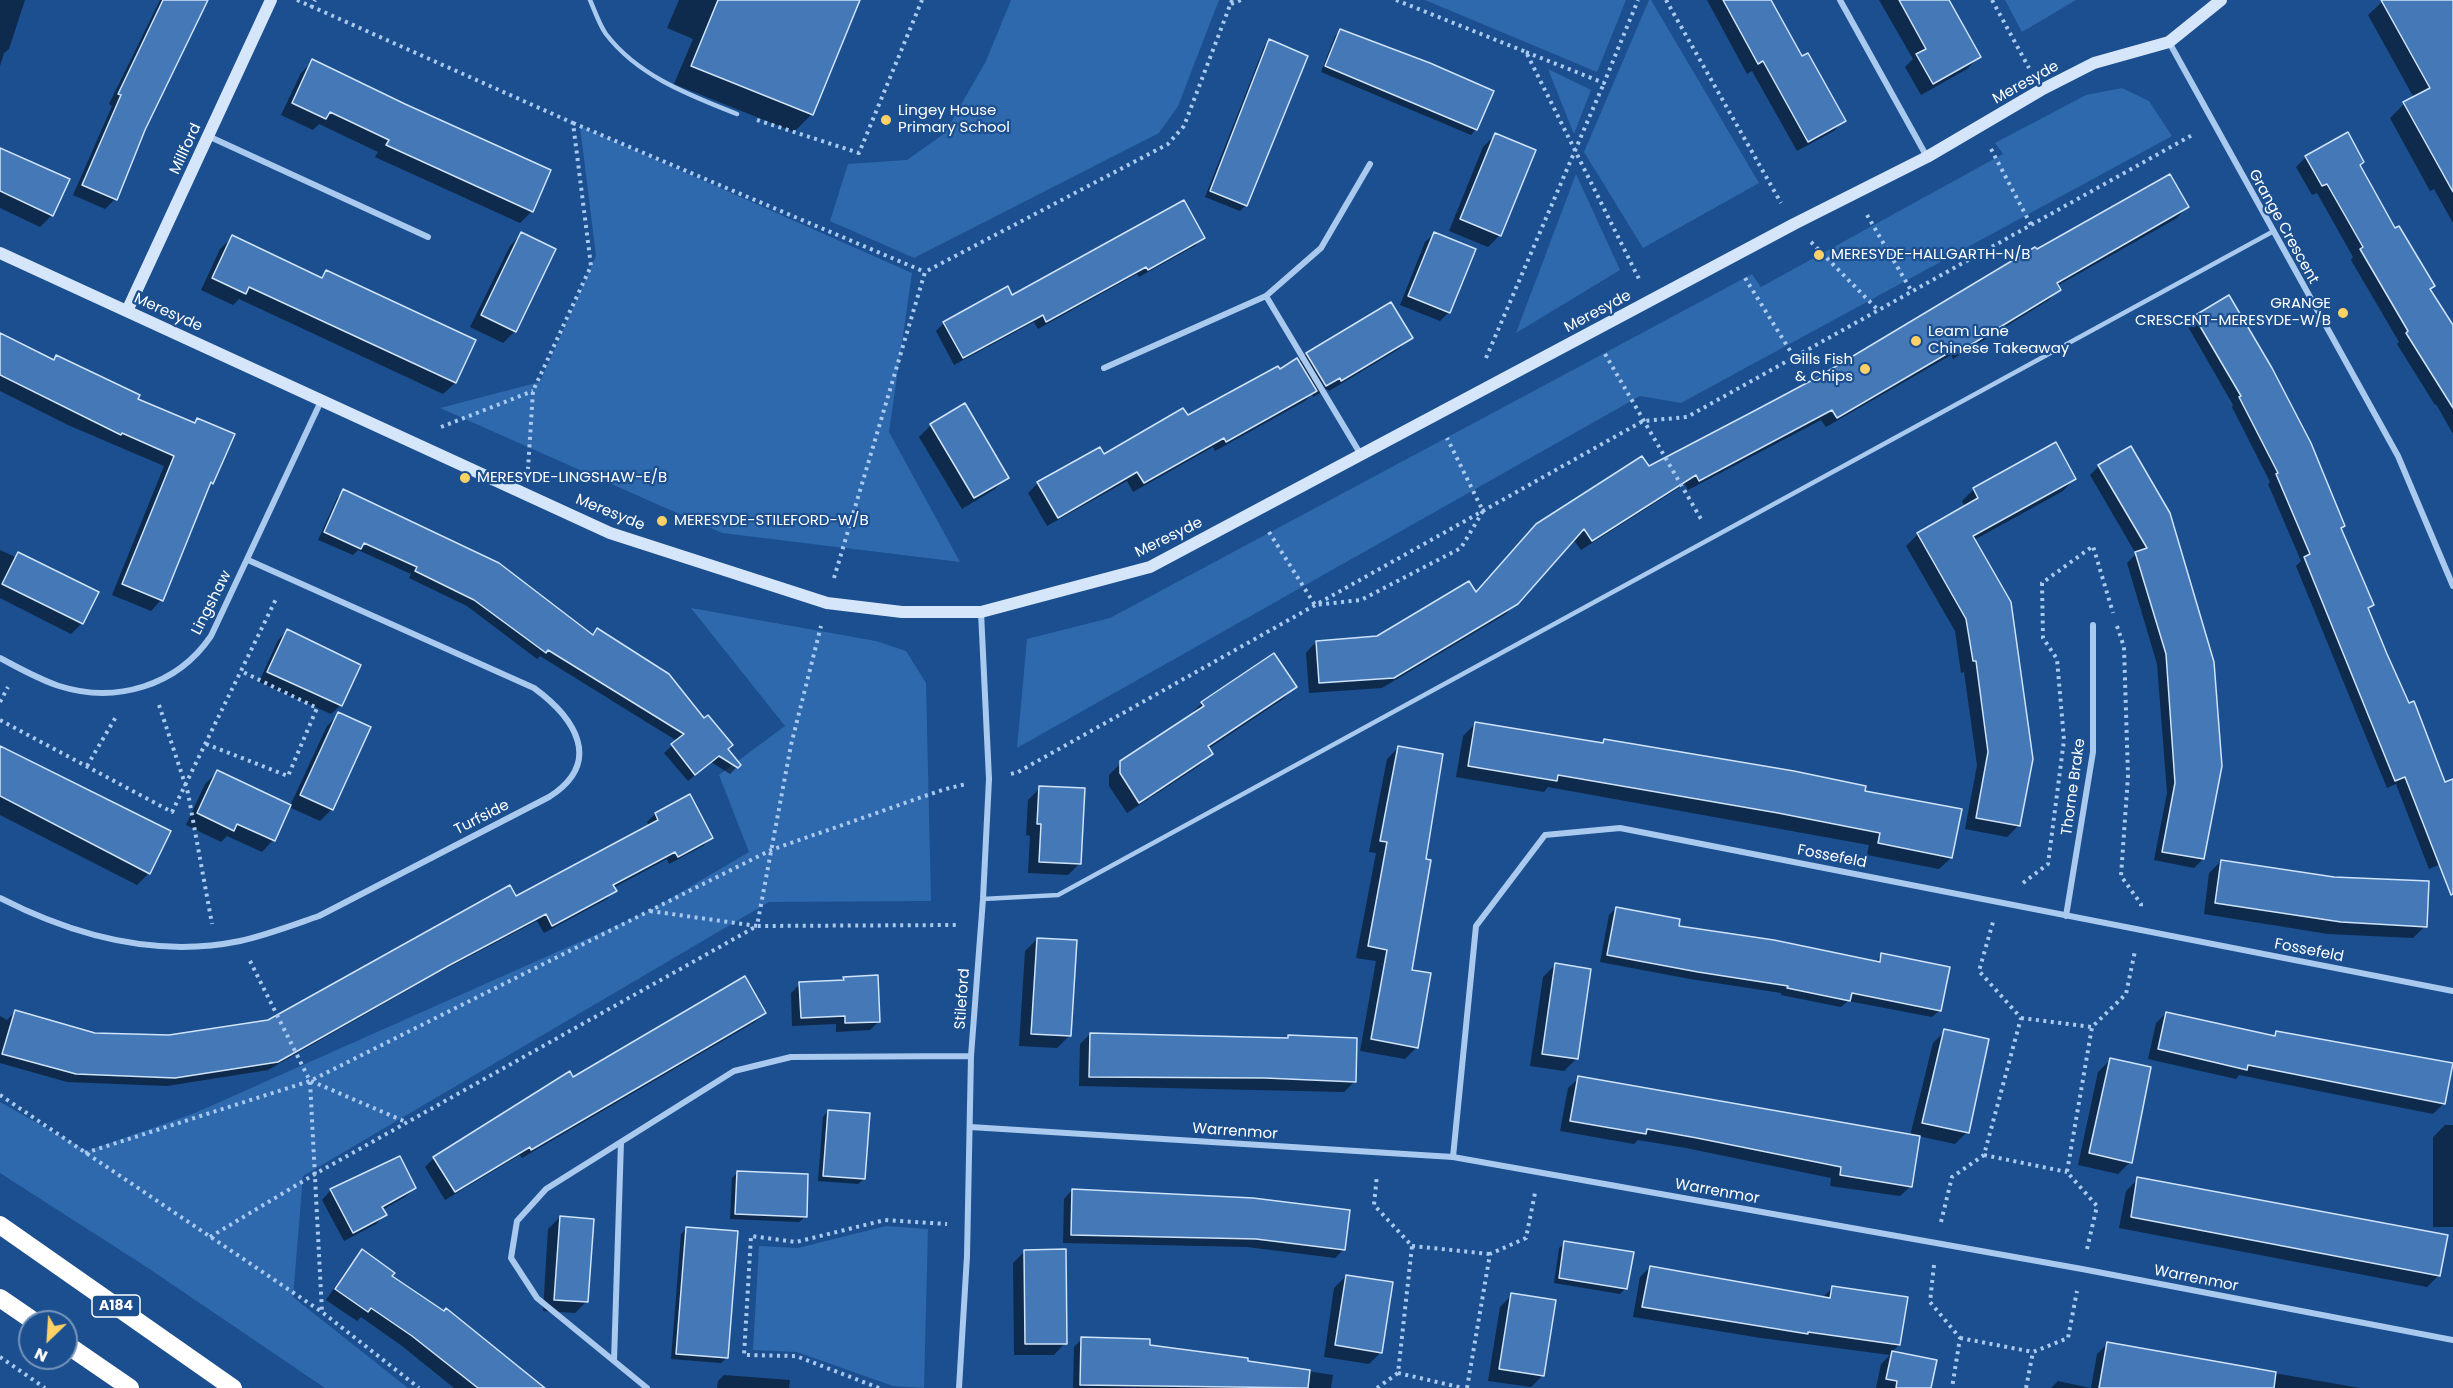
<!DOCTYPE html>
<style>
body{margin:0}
#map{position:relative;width:2453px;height:1388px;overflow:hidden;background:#1b4f8f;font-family:Poppins,sans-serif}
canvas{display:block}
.north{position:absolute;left:18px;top:1310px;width:60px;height:60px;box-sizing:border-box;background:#1b4f8f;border:2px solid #7695bc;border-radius:50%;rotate:205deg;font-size:16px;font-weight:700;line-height:24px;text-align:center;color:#fff}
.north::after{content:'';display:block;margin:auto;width:21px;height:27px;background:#ffd166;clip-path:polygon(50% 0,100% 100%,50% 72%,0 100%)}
</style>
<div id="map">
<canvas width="2453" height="1388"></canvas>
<div class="north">N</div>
</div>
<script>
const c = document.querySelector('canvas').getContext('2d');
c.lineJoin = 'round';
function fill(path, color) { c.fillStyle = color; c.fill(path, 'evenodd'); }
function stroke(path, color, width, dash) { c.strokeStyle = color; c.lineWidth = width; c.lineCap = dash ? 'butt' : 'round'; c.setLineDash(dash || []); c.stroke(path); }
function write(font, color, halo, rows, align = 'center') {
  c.font = font + ' Poppins,sans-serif'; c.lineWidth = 4.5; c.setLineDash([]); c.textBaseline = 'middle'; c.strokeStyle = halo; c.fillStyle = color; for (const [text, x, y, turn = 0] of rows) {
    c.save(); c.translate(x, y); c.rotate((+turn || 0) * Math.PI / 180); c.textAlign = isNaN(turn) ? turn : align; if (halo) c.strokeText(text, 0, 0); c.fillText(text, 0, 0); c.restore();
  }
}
fill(new Path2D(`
 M1011,0H1219L1178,106L1159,133L914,258L830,221L848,164L907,160L945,133L986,61Z
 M1425,0H1626L1597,72Z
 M1649,0H1651L1759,183L1643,248L1584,152Z
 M2005,0H2076L2022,32Z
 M1548,69L1591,90L1574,134Z
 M2122,88L2149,101L2172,136L1681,403L1640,396L1017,748L1027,639L1110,618L1752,274L1761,287L2003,154L1995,143L2086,95Z
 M580,126L912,273L889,432L960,562L722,533L440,408L540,382L596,256Z
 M1576,174L1620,270L1516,333Z
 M691,608L876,641L906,651L926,683L931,901L769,902L303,1176L293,1297L408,1388H325L148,1268L0,1173V1102L87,1151L195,1113L649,911L749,852L719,775L785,726Z
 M886,1226L928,1229L924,1388L893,1386L797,1352L753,1350L759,1246L798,1248Z`), '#2e69ad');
fill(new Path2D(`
 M0,0H25L9,49L4,53L0,66Z
 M160,0H207L144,129L115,199L105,209L73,195L112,106L109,104Z
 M679,0H859L812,114L794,132L674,84L693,39L667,28Z
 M1707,0H1769L1801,58L1844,120L1834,131L1797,151L1752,71L1747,74Z
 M1879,0H1947L1979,57L1967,69L1921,95L1905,67L1913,59Z
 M2384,0H2453V223L2434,189L2430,191L2390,118L2404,104L2414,98L2368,15Z
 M1340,31L1476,129L1471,135L1321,72L1335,36Z
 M1269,41L1246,205L1240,211L1205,197L1264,47Z
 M313,61L532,211L520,223L375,157L378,152L319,124L313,130L281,115L301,73Z
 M1495,135L1500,235L1488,247L1449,231L1483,147Z
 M0,150L52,215L40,227L0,208Z
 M2306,157L2359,166L2453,328V434L2436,404L2435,405L2397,344L2399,342L2351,260L2353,257L2317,193L2312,195L2296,167Z
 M2187,207L2177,218L2057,286L2059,289L2049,300L1953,359L1951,355L1826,427L1821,420L1688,490L1685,484L1581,550L1573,539L1506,614L1382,688L1309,693L1306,653L1316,642L1378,637L1476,594L1648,468L1819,378L2036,251Z
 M521,234L515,331L503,343L470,327L510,246Z
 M1434,234L1449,312L1440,321L1400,305L1425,242Z
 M232,237L319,279L326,272L474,341L455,383L443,394L239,299L233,305L201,290L220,249Z
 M1203,238L1195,246L1139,277L1137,274L1038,329L1034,322L954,365L936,331L944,323L1012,297Z
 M2195,317L2343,526L2340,529L2372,605L2367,609L2386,654L2444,784L2453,780V859L2429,869L2396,784L2387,788L2296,566L2301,561L2268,484L2270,482L2232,407L2233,405L2187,325Z
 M0,336L52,361L56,357L136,400L193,424L197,420L212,483L207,488L161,600L151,611L112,595L164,466L68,425L0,391Z
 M1411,337L1399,349L1329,391L1327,389L1313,397L1312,394L1305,401L1215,451L1213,447L1133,492L1127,481L1047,526L1028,493L1038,483L1187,417L1298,363L1307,354Z
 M931,425L1007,477L995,489L962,509L919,437Z
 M2130,448L2203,859L2194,868L2154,860L2167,793L2157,664L2127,563L2136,554L2090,475L2099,466Z
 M2074,479L2063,491L1974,540L2019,825L2007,837L1965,829L1977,765L1964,672L1961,673L1955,631L1906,546L1918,534L1965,507L1962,501L1974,489Z
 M344,491L592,636L597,630L726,749L739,765L730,774L711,762L688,781L664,753L677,741L540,656L537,659L467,606L409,578L411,574L358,550L353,555L318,540L337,498Z
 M0,550L15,557L19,554L97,593L81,624L71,634L0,598Z
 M287,631L341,705L331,714L259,682L278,640Z
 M1295,687L1283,699L1208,749L1211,754L1199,766L1127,813L1109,786V775L1121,763L1190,715L1202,703Z
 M339,714L332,809L320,821L289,807L273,840L262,852L227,836L221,842L186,825L205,784L217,772L290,806L327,726Z
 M1475,724L1601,744L1604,740L1863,792L1951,858L1939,869L1867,855L1869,845L1548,787L1544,792L1456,777L1463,736Z
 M0,747L149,873L137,885L0,815Z
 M1399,747L1424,860L1411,971L1417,1047L1405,1059L1360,1051L1376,961L1356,958L1376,853L1369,852L1387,759Z
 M1040,788L1080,863L1068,875L1028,873L1030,836L1026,835L1028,800Z
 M655,814L711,838L703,846L669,864L667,859L613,888L615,891L607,899L544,933L537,921L438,973L268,1070L167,1086L67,1082L0,1063V1016L7,1020L15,1012L94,1035L169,1037L269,1021L515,898L649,826L647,822Z
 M2221,861L2334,879L2425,926L2413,938L2328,934L2204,914L2209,873Z
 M1616,908L1677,927L1874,963L1882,955L1940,1010L1932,1017L1848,1001L1841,1007L1781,995V993L1690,979L1600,962L1609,915Z
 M1037,939L1069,1036L1057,1048L1019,1046L1025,951Z
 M1555,965L1576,1059L1564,1071L1530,1066L1543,977Z
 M844,978L879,1021L870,1030L836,1032V1024L792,1026L791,993L800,984L840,982Z
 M765,1013L755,1022L522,1158L520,1155L445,1200L425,1167L434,1158L573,1079Z
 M2166,1013L2272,1037L2276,1033L2451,1065L2443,1104L2433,1114L2239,1075L2236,1079L2148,1059L2156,1023Z
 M1945,1031L1967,1132L1955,1144L1918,1136L1911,1186L1900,1196L1830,1186L1831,1178L1686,1148L1638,1140L1634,1144L1560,1131L1568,1088L1579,1078L1910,1136L1933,1043Z
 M1090,1034L1286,1040L1289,1037L1354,1082L1344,1092L1079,1086L1080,1044Z
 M2110,1060L2130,1162L2118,1174L2078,1165L2098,1072Z
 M828,1111L864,1179L858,1184L818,1181L823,1117Z
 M2445,1125H2453V1227H2433V1137Z
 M737,1173L805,1217L799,1222L730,1219L732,1178Z
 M2138,1179L2439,1275L2427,1287L2119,1228L2126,1191Z
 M415,1188L405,1197L382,1210L385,1215L376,1224L344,1241L322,1200L331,1190Z
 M1072,1190L1344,1249L1335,1258L1247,1247L1063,1243L1064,1199Z
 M560,1217L587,1301L575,1313L543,1311L548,1229Z
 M686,1229L727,1357L721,1363L671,1359L681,1234Z
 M1565,1243L1626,1288L1620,1294L1554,1283L1559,1248Z
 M362,1251L390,1277L542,1388H454L402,1346L361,1317L357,1321L326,1300L352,1262Z
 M1025,1251L1065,1343L1054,1355H1014L1013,1263Z
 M1650,1267L1822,1298L1832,1288L1899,1345L1892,1352L1935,1362L1929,1388H1876L1881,1364L1890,1355L1761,1338L1633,1317L1640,1277Z
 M1346,1276L1381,1352L1369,1364L1324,1357L1334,1288Z
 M1512,1295L1543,1375L1531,1387L1488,1381L1500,1307Z
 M1082,1339L1149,1346L1333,1375L1331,1388H1073L1074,1347Z
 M2107,1344L2360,1388H2091L2097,1354Z
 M724,1375L790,1380L789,1388H717L718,1381Z
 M2058,1381L2090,1388H2051Z`), '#0007');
const building = new Path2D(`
 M163,0H208L145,130L117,200L82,185L121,95L118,94Z
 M718,0H860L813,115L691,66Z
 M1723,0H1771L1802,56L1808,53L1846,121L1808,142L1763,61L1758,64Z
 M1899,0H1949L1981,57L1933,84L1916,54L1926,49Z
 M2381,0H2453V192L2403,102L2430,88Z
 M1340,29L1430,63L1494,91L1477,130L1325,66Z
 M1269,39L1308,56L1247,206L1210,191Z
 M312,59L405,104L551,170L533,212L386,145L389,140L330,112L326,119L292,103Z
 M2348,132L2364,162L2360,165L2395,228L2399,226L2435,286L2430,289L2453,325V408L2406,333L2408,331L2360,249L2363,247L2327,184L2322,186L2305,156Z
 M1495,133L1536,150L1501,236L1460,219Z
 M0,148L70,179L53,216L0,191Z
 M2170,174L2189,207L2057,283L2061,290L1964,349L1962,345L1837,418L1832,410L1699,481L1696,475L1592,541L1584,529L1518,604L1394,678L1319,683L1316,641L1377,636L1469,581L1476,592L1536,524L1642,456L1649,466L1756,410L1818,377L2035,247L2037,249Z
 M1184,200L1205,238L1148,270L1146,267L1046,322L1043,315L963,358L943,322L1008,286L1012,295Z
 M521,232L556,249L516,332L481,315Z
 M1434,232L1476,249L1450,313L1408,296Z
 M232,235L322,278L326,270L476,340L456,383L249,287L246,294L212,278Z
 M2229,295L2272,368L2311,443L2345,526L2341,528L2374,605L2368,608L2387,654L2409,703L2414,701L2445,782L2453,779V894L2451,895L2405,777L2395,781L2304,557L2310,554L2276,474L2278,473L2239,397L2241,396L2194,316Z
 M1391,302L1413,338L1341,381L1340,378L1326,386L1306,353Z
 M0,333L54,360L56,355L140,395L138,399L195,423L197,418L235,434L213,484L211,482L163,601L122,584L174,456L122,433L121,435L0,375Z
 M1297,358L1317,391L1226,442L1224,438L1144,483L1137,472L1058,518L1037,482L1100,447L1104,454L1183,408L1188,415L1278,366L1280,369Z
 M965,403L1009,478L974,498L930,424Z
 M2056,442L2076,479L1973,536L2011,602L2033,759L2020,826L1976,818L1988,752L1976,661H1973L1966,619L1917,533L1978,498L1973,488Z
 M2131,446L2170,513L2214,662L2222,766L2204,859L2162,852L2175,783L2166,654L2135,552L2147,548L2098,465Z
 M343,489L499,563L593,635L597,628L669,674L704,718L708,715L733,745L728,749L741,765L738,768L719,756L695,775L671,744L684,734L548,650L546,653L474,600L415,571L417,567L364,543L361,549L324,532Z
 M18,552L99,592L83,624L2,584Z
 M287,629L361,665L342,706L267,672Z
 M1274,653L1297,687L1208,746L1213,754L1139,803L1120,773V761L1204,706L1201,702Z
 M338,712L371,727L333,810L300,795Z
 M1475,722L1603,743L1604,739L1794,771L1866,786L1865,791L1962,809L1952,858L1878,843L1880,833L1778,813L1558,775L1557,781L1468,766Z
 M0,746L171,831L150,874L0,796Z
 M1398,746L1443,754L1426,859L1431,860L1412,970L1431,973L1418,1048L1371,1039L1387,950L1368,946L1387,842L1380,841Z
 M217,770L291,805L275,841L237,824L234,831L197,813Z
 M1039,786L1085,788L1081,864L1039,862L1041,824H1037Z
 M690,794L713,838L678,857L675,852L613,885L617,891L552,926L546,914L448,966L278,1062L175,1078L76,1074L2,1054L15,1010L95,1033L169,1035L268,1020L510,885L516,896L658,820L655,813Z
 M2221,860L2334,877L2429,881L2427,927L2341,922L2215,903Z
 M1616,907L1680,919L1679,926L1774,940L1880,962L1881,953L1950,967L1941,1011L1852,993L1850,1001L1787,988L1788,986L1698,972L1607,955Z
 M1037,938L1077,940L1071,1036L1031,1034Z
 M1555,963L1591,969L1578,1059L1542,1054Z
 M878,975L880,1022L845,1023V1016L801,1018L799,982L844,980L843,977Z
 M745,976L766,1013L531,1150L530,1147L455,1192L433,1157L570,1071L573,1077Z
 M2166,1012L2275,1036L2276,1031L2453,1063L2445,1104L2248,1065L2247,1070L2158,1049Z
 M1944,1029L1989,1039L1969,1133L1922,1123Z
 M1090,1033L1288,1038V1035L1357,1038L1356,1082L1265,1078L1089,1077Z
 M2110,1058L2151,1067L2132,1163L2089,1153Z
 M1578,1076L1920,1136L1912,1187L1840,1175L1841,1167L1697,1138L1647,1129L1646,1134L1570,1121Z
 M828,1110L870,1113L865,1179L823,1176Z
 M400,1156L416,1188L382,1207L387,1215L353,1233L330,1189Z
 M737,1171L808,1174L807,1217L735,1214Z
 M2137,1177L2448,1235L2440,1276L2131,1217Z
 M1072,1189L1253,1198L1350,1210L1345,1250L1256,1239L1071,1235Z
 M560,1216L594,1219L588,1302L554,1300Z
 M686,1227L738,1231L728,1358L676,1354Z
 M1564,1241L1634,1252L1627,1289L1559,1278Z
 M362,1249L395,1273L392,1276L444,1311L446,1308L545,1388H478L412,1336L371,1308L368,1312L335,1289Z
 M1066,1249L1067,1344H1025L1024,1250Z
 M1650,1266L1830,1298L1832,1286L1908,1297L1900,1345L1808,1332V1334L1642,1307Z
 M1346,1275L1393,1282L1382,1353L1335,1345Z
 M1511,1293L1556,1300L1544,1376L1499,1369Z
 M1081,1337L1150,1339V1345L1248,1358V1361L1310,1370L1308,1388L1080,1385Z
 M2107,1342L2276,1372L2274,1388H2099Z
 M1892,1351L1937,1360L1931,1388H1896L1897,1381L1886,1379Z`);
fill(building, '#4478b7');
stroke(building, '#cfe3fa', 1.5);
stroke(new Path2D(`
 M297,0L573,123L591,266L533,391L528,469
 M1396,0L1526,52L1639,279
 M1666,0L1781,203
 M1992,0L2029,68
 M1231,4L1241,0
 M311,8L315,0
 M1526,52L1604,83L1638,0
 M757,120L859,153L922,0
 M573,123L925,272
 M1991,149L2031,225
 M1867,215L1912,292
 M1811,242L1878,310
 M1745,278L1794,357
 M1605,354L1701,519
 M1486,358L1604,83
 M441,427L533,391
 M1269,532L1315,605L1361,600L1461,548L1483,511L1447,438
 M834,578L925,272L1168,144L1184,126L1232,0
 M2117,626L2124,647L2128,776L2121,876L2141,904V908
 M0,702L8,687
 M159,705L188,793L212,924
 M0,720L172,812L277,597
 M206,744L288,776L317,708L241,671
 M87,766L117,715
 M1011,774L1018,772L1643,421L1687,417L2194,134
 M2023,883L2048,864L2064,740L2057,659L2043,638L2042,583L2093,546L2113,613
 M650,911L757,926L791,745L821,626
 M250,961L310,1081L322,1312
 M2021,1018L2092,1027
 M311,1081L406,1122
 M0,1095L322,1312L419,1388
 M85,1153L310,1081L771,850L942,790L966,784
 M1984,1155L2067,1172
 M1941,1222L1952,1177L1984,1155L2021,1018L1979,971L1993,922
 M210,1237L315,1174L757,926L958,925
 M1412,1246L1490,1254
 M2087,1249L2097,1206L2067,1172L2092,1027L2126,994L2135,951
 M1934,1265L1930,1302L1960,1338L1952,1388
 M1960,1338L2033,1352
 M0,1357L45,1388
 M1398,1373L1463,1388
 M879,1388L796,1356L744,1355L751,1236L796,1242L885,1220L947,1224
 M1377,1388L1398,1373L1412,1246L1374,1205L1377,1175
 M1467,1388L1490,1254L1526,1238L1535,1193
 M2026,1388L2033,1352L2068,1338L2077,1291`), '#a9c9ee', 4, [3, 4.5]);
stroke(new Path2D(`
 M590,0C595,11 599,24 606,34C638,76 689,95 737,114
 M983,899L1058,895L2272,232`), '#a9c9ee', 4.5);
stroke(new Path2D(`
 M1840,0L1927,157
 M2169,42L2398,456L2453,586
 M208,136L428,237
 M1266,296L1361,455
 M1104,368L1266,296L1321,248L1370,164
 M0,658C19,668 38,679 59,686C116,704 177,686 211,636L322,399
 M0,898C74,936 157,958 240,941C267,935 293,925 319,916L549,797C604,762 575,718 534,688L248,560
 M2066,916L2093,752V625
 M970,1127L1453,1157L2082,1269L2453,1340
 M1453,1157L1476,926L1545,835L1620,828L2453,991
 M614,1361L621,1142
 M647,1388L537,1298L511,1258L517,1221L546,1189L734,1071L791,1057L971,1056
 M959,1388L967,1256L971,1056L983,899L989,779L981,612`), '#a9c9ee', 6);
stroke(new Path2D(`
 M0,253L610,533L827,603L902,612H981L1150,567L1794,224L1927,157L2041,90L2094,63L2169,42L2221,0
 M127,311L271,0`), '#d6e6fa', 12);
stroke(new Path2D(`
 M0,1225L233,1388
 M0,1298L35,1322
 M66,1344L130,1388`), '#fff', 18);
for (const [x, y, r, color] of [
 [886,120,6,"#ffd166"],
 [1819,255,6,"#ffd166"],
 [2343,313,6,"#ffd166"],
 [1916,341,6,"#ffd166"],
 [1865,369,6,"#ffd166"],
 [465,478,6,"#ffd166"],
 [662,521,6,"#ffd166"]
]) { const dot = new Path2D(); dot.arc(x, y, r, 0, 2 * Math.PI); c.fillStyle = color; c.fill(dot); stroke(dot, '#1b4f8f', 2); }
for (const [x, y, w] of [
 [116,1306,48]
]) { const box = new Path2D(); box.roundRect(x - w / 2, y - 11, w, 22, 4.5); c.fillStyle = '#1b4f8f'; c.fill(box); stroke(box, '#fff', 1.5); }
write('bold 14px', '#fff', null, [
 ["A184",116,1306]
]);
write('15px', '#fff', '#1b4f8f', [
 ["Meresyde",2026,83,-29],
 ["Millford",186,149,-65],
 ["Grange Crescent",2283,227,61],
 ["Meresyde",1598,312,-28],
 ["Meresyde",168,313,24],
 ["Meresyde",610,513,22],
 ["Meresyde",1169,538,-26],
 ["Lingshaw",212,603,-63],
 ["Thorne Brake",2074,787,-82],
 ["Turfside",482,818,-27],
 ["Fossefeld",1832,857,11],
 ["Fossefeld",2309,951,11],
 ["Stileford",963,999,-86],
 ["Warrenmor",1235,1132,4],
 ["Warrenmor",1717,1192,10],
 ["Warrenmor",2196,1279,11]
]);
write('15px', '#fff', '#1b4f8f', [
 ["Lingey House",898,111],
 ["Primary School",898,128],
 ["MERESYDE-HALLGARTH-N/B",1831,255],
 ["GRANGE",2331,304,"right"],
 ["CRESCENT-MERESYDE-W/B",2331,321,"right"],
 ["Leam Lane",1928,332],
 ["Chinese Takeaway",1928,349],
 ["Gills Fish",1853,360,"right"],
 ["& Chips",1853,377,"right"],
 ["MERESYDE-LINGSHAW-E/B",477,478],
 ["MERESYDE-STILEFORD-W/B",674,521]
], 'left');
</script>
